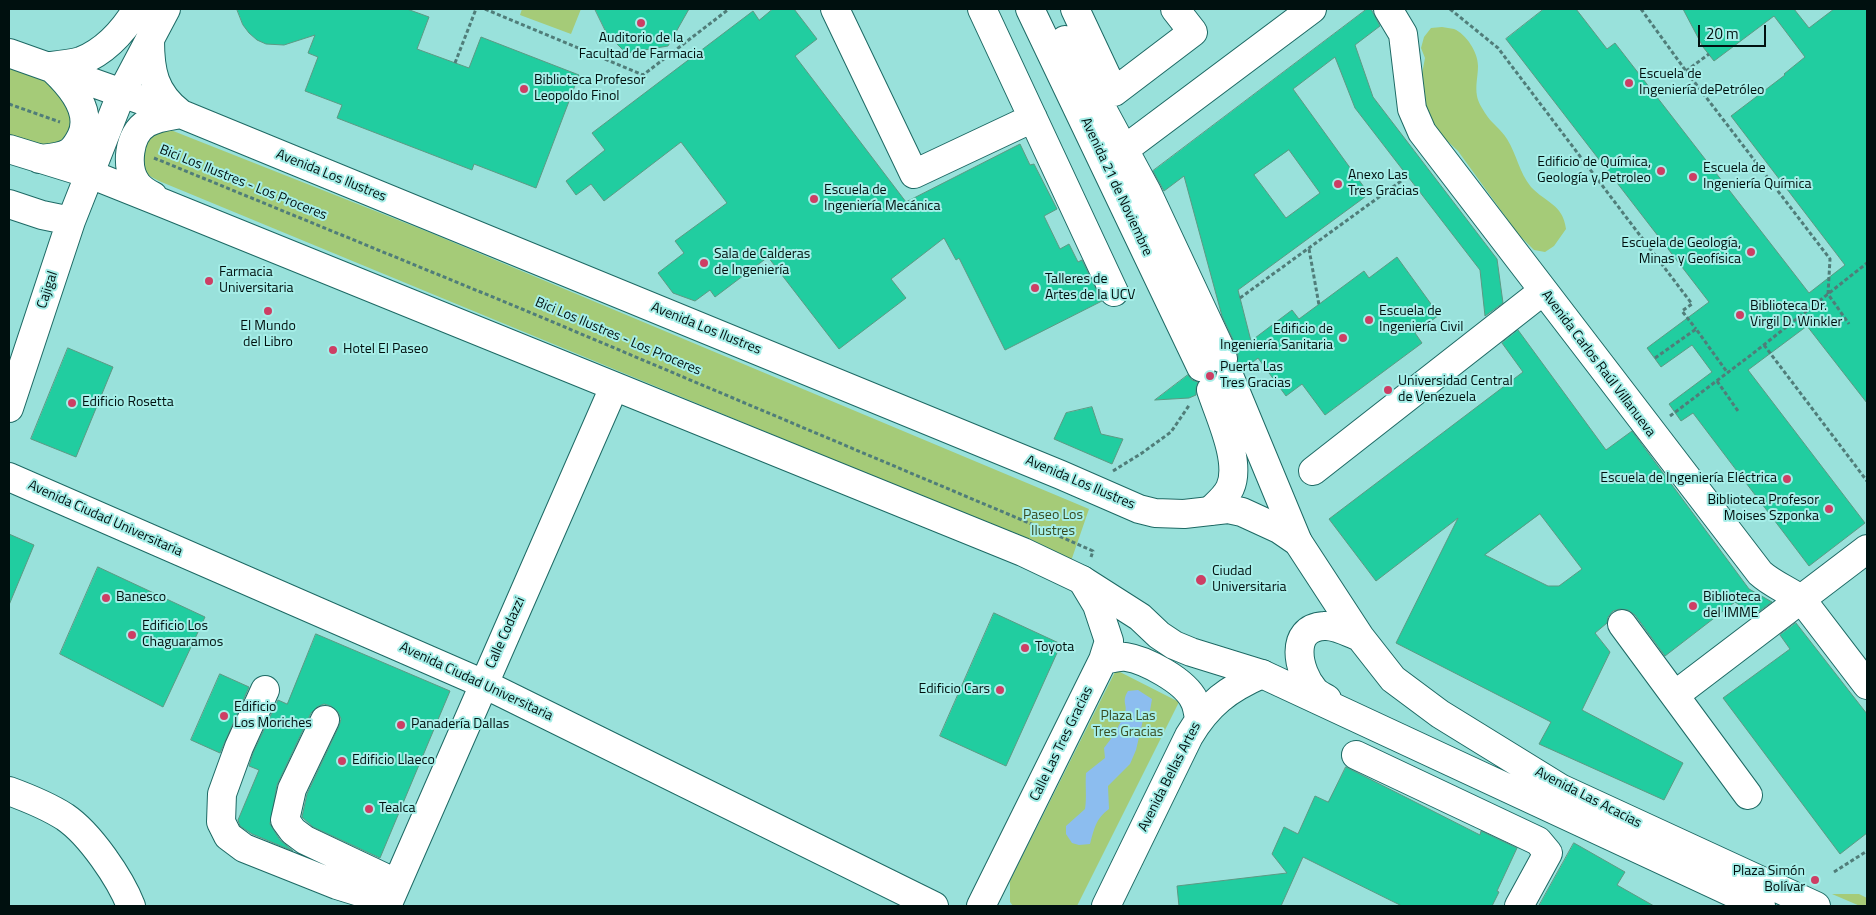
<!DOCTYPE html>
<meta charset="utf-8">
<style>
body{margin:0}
#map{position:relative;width:1876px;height:915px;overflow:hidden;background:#99e1db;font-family:"Titillium Web",sans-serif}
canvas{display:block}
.frame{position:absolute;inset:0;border:10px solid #00100f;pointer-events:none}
.scale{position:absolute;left:1698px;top:25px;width:68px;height:22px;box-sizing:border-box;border:2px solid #00100f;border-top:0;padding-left:6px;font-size:15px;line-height:18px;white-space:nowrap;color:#00100f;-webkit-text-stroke:4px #a6eee8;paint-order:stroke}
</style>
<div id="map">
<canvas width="1876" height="915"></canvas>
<div class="frame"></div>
<div class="scale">20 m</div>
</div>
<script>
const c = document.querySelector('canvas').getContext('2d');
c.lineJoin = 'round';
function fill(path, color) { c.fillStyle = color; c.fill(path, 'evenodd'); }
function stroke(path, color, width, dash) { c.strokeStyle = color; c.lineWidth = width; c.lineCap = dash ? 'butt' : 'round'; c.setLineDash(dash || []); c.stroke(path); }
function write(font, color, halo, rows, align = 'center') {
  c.font = font + ' "Titillium Web",sans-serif'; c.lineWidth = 4; c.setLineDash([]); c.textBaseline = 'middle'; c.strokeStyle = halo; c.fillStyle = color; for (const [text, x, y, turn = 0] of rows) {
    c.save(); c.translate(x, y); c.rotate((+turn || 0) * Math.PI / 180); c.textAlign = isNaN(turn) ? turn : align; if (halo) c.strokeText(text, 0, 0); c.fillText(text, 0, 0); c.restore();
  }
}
fill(new Path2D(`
 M522,9H581L571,34L520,15Z
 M1442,27C1446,28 1450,28 1454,29C1466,34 1478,52 1478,66C1478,76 1475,86 1477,96C1478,102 1482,108 1485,113C1491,123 1501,129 1507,139C1517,155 1519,172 1531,187C1546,203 1563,204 1566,229L1554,246L1545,252L1534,250L1518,234L1458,151L1441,135L1427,115L1424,103L1421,79L1425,58L1421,48L1424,37L1431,28Z
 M9,53L65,80L77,145L9,148Z
 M148,121L431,233L1089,509L1070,564L800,446L159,181L133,167Z
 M1116,670L1179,702L1077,906H1013L1010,902V881Z
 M1832,894H1859L1867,898V906H1860Z`), '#a5cb78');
fill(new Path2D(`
 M1138,690L1152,699L1150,711L1143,720L1136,750L1130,764L1108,786L1109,809C1096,818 1094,829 1090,844L1079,845L1072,843L1066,834V826L1085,809C1087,797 1085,786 1086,773L1105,758L1104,748C1113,737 1119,726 1125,713C1128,705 1121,702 1128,691Z`), '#8cbdef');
const building = new Path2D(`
 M237,9H407L429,17L417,49L469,68L481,37L579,75L536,188L474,164L472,170L337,118L342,105L305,91L318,57L308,53L315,35L284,45L266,44L257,40L249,33L243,25Z
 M595,9H689L668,46L626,53L607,34Z
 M773,9H794L817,39L795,56L906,202L1020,144L1030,165L1034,164L1057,209L1044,216L1060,249L1069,244L1078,262L1082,260L1102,301L1005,350L959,258L956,260L944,238L891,279L906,298L839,349L768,257L715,297L710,290L695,301L673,293L658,273L684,253L675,241L727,203L681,142L604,201L591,184L576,195L566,181L605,150L592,133L753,11L759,20Z
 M1367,9H1371L1380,26L1355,45L1373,97L1497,259L1503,303L1485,316L1480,270L1355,108L1335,57L1293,89L1369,194L1238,290L1251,341L1292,310L1299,319L1364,271L1369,278L1397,257L1439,315L1415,333L1422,343L1325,415L1302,384L1286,396L1258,358L1243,370L1237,365L1238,356L1236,346L1222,316L1184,176L1164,191L1153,171ZM1289,150L1320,193L1286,218L1254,175Z
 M1544,9H1576L1607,49L1615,43L1809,293L1845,265L1731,116L1785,75L1784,74L1805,57L1774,16L1714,61L1703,47L1683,9H1794L1809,28L1834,9H1867V403L1807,326L1748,370L1865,523L1809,566L1693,413L1681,421L1669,404L1712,372L1692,345L1661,367L1647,348L1709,302L1506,39Z
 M1518,330L1606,450L1632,431L1749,589L1772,602L1754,615L1735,602L1665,656L1635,615L1628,610L1620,609L1613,611L1608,617L1607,623L1595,633L1610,652L1582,710L1683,763L1664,800L1539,744L1551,722L1396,643L1458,518L1376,581L1329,519L1523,372L1502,343ZM1540,514L1582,569L1559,586H1548L1485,555Z
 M68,348L113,367L76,457L31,439Z
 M1188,375L1192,380L1198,382L1196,388V395L1189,398L1155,400Z
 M1092,407L1101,434L1123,439L1112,464L1054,439L1066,413Z
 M9,534L34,545L9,605Z
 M98,567L205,617L163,707L60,654Z
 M994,613L1061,644L1006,766L940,736Z
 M1796,623L1867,714V833L1840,854L1723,698L1790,649L1780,635Z
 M316,634L450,691L380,858L313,827L302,817L307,794L339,726L341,719L338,712L331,706L324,704L317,707L311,713L277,785L270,824L280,840L293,851L252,834L240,826L238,820L259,770L249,766L253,753L278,700L287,704Z
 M220,674L249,687L220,753L191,740Z
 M1346,767L1480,835L1481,831L1517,848L1497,891L1499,892L1492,906H1402L1303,857L1281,906H1179L1177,886L1287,873L1272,854L1284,827L1298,834L1315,796L1328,802Z
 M1574,843L1625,872L1617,885L1654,906H1539Z`);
fill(building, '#21cda0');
stroke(building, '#5c9983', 1);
const minor = new Path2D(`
 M835,9L914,174L1033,118
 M982,9L1114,292
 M1030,9L1201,367
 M1075,9L1114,92L1193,32L1175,9
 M1388,9L1403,34L1412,109L1422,132L1760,573C1772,584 1788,590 1802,600L1867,685
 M1065,40L1147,192L1221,350L1223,359
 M50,66C60,65 71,64 81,61C106,51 123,32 137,9
 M1125,149L1312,9
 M9,204L42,215L71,221
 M1230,378L1298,542
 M9,408L71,221L122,92L166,9
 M1313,471L1543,291
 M9,477L484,684L934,906
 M1210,511C1217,504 1226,497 1230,488C1242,462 1219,415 1211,390
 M1622,624L1748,795
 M1103,660C1110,659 1119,656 1126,657C1146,660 1185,681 1194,700C1197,705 1198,713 1199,719
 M265,690L239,747L222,794L221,822L228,836L244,848L337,885L389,901
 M1675,695L1867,549
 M325,720L292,789L285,820L293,831L305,840L396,883
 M1356,755L1538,841L1548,853L1519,906
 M9,791C28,798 48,806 65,817C90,834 120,878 131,906
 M387,906L614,387
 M981,906L1103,660L1109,641L1097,605L1082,580
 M1106,906L1189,736C1208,704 1228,689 1262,674`);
const major = new Path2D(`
 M150,40C150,71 154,93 180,113
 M9,53L181,114L1061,475L1139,509L1155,513L1184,514L1228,509L1242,512L1279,529L1298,542L1360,637L1393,679L1440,714L1560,788L1816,906
 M9,149L90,174L165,204L1023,552L1082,580L1140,617L1159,635L1174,645L1191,652L1262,674L1761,906
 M39,159C49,158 61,158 70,152C75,148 78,143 81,137C94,111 70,85 53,69
 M153,196C147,193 141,189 137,184C125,168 128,134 147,123C157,117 170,116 181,114
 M1327,699C1322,696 1317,694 1314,690C1298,672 1288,628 1324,626C1336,625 1349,633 1360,637`);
stroke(minor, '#1d6964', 30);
stroke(major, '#1d6964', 30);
stroke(new Path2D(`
 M485,9L643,75L729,9
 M1450,9L1498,48L1692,304L1682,311L1696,329
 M1641,9L1686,71L1830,259L1828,294L1849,324
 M455,63L476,9
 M1686,71L1709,54
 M9,104L60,122
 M154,158L522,309L1041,528L1093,551L1091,557
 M1309,249L1319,305
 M1240,298L1408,176
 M1764,345L1867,481
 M1655,358L1696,329L1727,372
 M1717,381L1738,411
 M1670,416L1751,355L1867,263
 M1113,471L1142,453L1171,432L1190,404
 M1834,872L1867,851`), '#507d79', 3, [4, 2.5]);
stroke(minor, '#fff', 28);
stroke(major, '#fff', 28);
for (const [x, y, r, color] of [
 [641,23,5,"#cd3e64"],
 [1629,83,5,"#cd3e64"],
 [524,89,5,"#cd3e64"],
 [1661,171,5,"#cd3e64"],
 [1693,177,5,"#cd3e64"],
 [1338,184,5,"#cd3e64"],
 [814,199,5,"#cd3e64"],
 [1751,252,5,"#cd3e64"],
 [704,263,5,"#cd3e64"],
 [209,281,5,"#cd3e64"],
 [1035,288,5,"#cd3e64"],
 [268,311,5,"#cd3e64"],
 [1740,315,5,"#cd3e64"],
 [1369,320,5,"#cd3e64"],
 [1343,338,5,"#cd3e64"],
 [333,350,5,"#cd3e64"],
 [1210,376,5,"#cd3e64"],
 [1388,390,5,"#cd3e64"],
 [72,403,5,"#cd3e64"],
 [1787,479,5,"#cd3e64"],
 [1829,509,5,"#cd3e64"],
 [1201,580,6,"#cd3e64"],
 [106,598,5,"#cd3e64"],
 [1693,606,5,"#cd3e64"],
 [132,635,5,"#cd3e64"],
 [1025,648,5,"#cd3e64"],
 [1000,690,5,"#cd3e64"],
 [224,716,5,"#cd3e64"],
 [401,725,5,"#cd3e64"],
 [342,761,5,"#cd3e64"],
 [369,809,5,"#cd3e64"],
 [1815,880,5,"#cd3e64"]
]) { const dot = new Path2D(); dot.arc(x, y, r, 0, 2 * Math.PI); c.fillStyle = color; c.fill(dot); stroke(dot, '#a6eee8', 2); }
write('14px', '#00100f', '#a6eee8', [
 ["Auditorio de la",641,39,"center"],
 ["Facultad de Farmacia",641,55,"center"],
 ["Escuela de",1639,75],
 ["Ingeniería dePetróleo",1639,91],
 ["Biblioteca Profesor",534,81],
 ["Leopoldo Finol",534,97],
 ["Edificio de Química,",1651,163,"right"],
 ["Geología y Petroleo",1651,179,"right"],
 ["Escuela de",1703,169],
 ["Ingeniería Química",1703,185],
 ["Anexo Las",1348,176],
 ["Tres Gracias",1348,192],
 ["Escuela de",824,191],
 ["Ingeniería Mecánica",824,207],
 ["Escuela de Geología,",1741,244,"right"],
 ["Minas y Geofísica",1741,260,"right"],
 ["Sala de Calderas",714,255],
 ["de Ingeniería",714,271],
 ["Farmacia",219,273],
 ["Universitaria",219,289],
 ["Talleres de",1045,280],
 ["Artes de la UCV",1045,296],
 ["Biblioteca Dr.",1750,307],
 ["Virgil D. Winkler",1750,323],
 ["Escuela de",1379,312],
 ["Ingeniería Civil",1379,328],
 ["El Mundo",268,327,"center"],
 ["del Libro",268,343,"center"],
 ["Edificio de",1333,330,"right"],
 ["Ingeniería Sanitaria",1333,346,"right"],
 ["Hotel El Paseo",343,350],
 ["Puerta Las",1220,368],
 ["Tres Gracias",1220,384],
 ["Universidad Central",1398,382],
 ["de Venezuela",1398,398],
 ["Edificio Rosetta",82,403],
 ["Escuela de Ingeniería Eléctrica",1777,479,"right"],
 ["Biblioteca Profesor",1819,501,"right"],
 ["Moises Szponka",1819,517,"right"],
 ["Ciudad",1212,572],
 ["Universitaria",1212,588],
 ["Banesco",116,598],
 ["Biblioteca",1703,598],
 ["del IMME",1703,614],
 ["Edificio Los",142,627],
 ["Chaguaramos",142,643],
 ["Toyota",1035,648],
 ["Edificio Cars",990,690,"right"],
 ["Edificio",234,708],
 ["Los Moriches",234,724],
 ["Panadería Dallas",411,725],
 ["Edificio Llaeco",352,761],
 ["Tealca",379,809],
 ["Plaza Simón",1805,872,"right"],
 ["Bolívar",1805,888,"right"]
], 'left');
write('14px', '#00100f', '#a6eee8', [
 ["Avenida Los Ilustres",331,176,22],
 ["Bici Los Ilustres - Los Proceres",243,183,22],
 ["Avenida 21 de Noviembre",1116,187,65],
 ["Cajigal",48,290,-72],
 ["Avenida Los Ilustres",706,329,22],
 ["Bici Los Ilustres - Los Proceres",618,337,23],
 ["Avenida Carlos Raúl Villanueva",1598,364,53],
 ["Avenida Los Ilustres",1080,483,23],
 ["Avenida Ciudad Universitaria",105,519,24],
 ["Calle Codazzi",506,633,-66],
 ["Avenida Ciudad Universitaria",476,682,25],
 ["Calle Las Tres Gracias",1062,744,-64],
 ["Avenida Bellas Artes",1170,777,-63],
 ["Avenida Las Acacias",1588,798,27]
]);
write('14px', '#374a1f', '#a6eee8', [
 ["Paseo Los",1053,516],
 ["Ilustres",1053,532],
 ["Plaza Las",1128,717],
 ["Tres Gracias",1128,733]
]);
</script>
